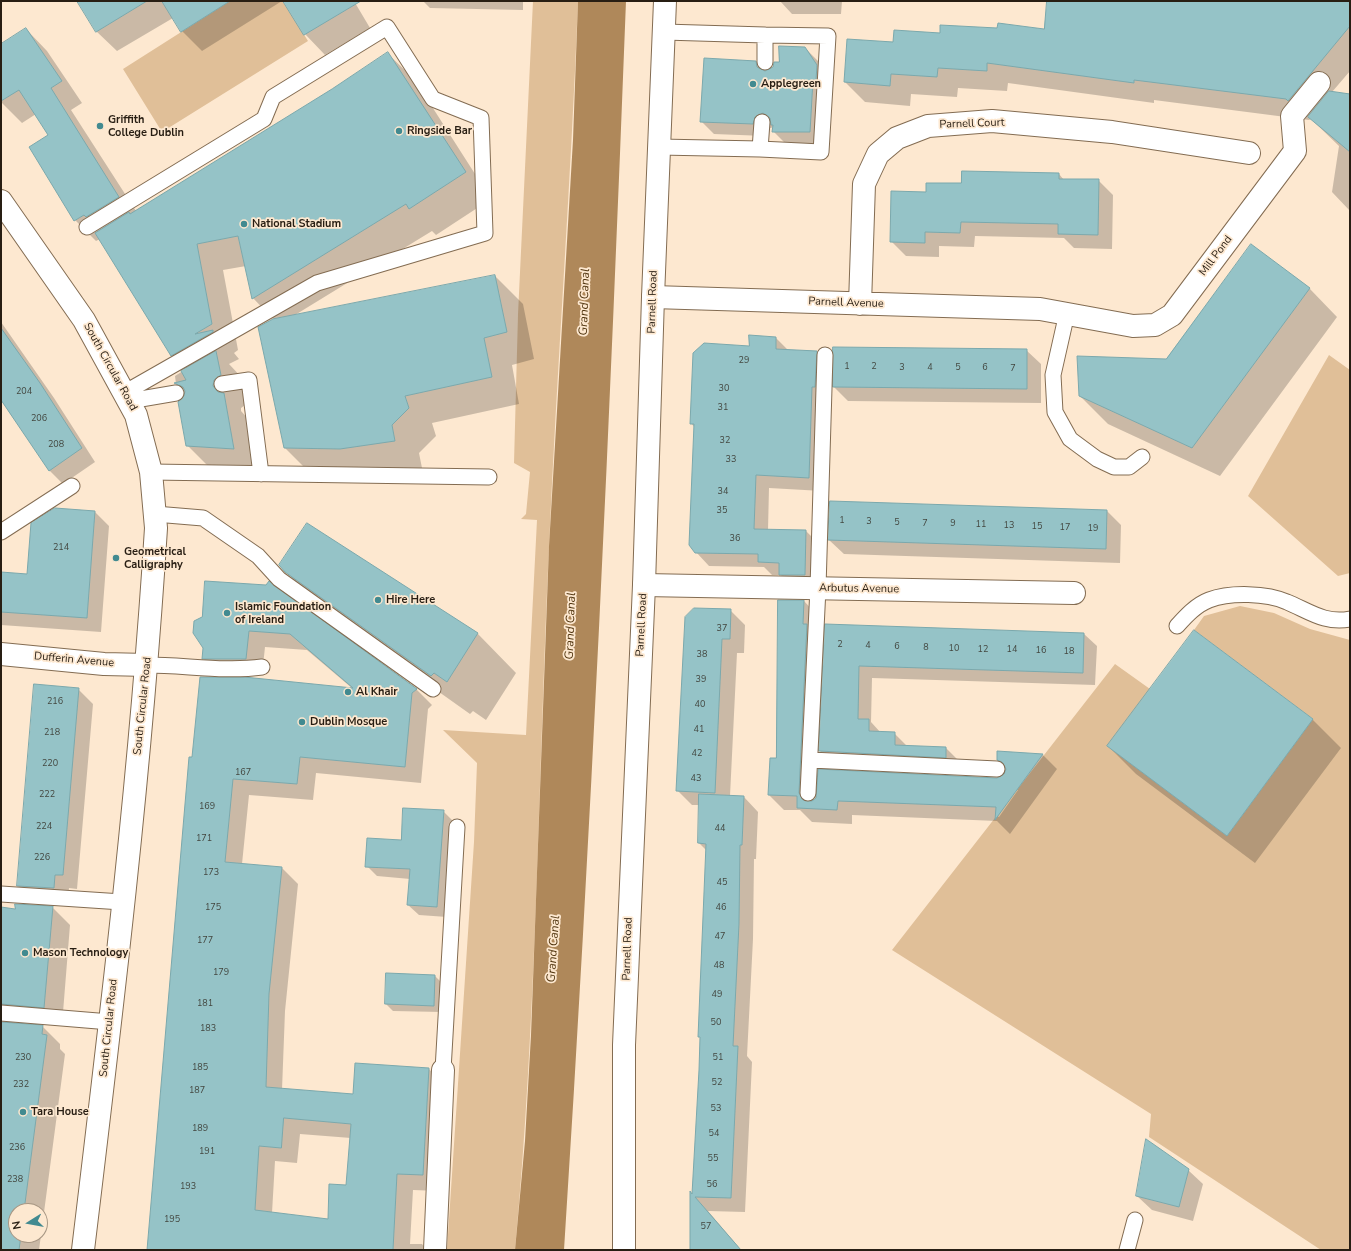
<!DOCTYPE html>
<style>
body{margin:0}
#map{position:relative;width:1351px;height:1251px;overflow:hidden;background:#fde8d0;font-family:"Nunito Sans",sans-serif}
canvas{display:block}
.frame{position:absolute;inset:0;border:2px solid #281e13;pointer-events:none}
.north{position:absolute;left:8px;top:1203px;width:40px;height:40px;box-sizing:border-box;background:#fde8d0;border:1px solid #a89784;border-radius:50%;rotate:259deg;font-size:11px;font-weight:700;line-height:16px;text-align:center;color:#281e13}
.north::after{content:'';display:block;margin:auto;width:14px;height:18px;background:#428a90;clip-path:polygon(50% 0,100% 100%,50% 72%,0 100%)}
</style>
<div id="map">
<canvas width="1351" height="1251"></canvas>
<div class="frame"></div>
<div class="north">N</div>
</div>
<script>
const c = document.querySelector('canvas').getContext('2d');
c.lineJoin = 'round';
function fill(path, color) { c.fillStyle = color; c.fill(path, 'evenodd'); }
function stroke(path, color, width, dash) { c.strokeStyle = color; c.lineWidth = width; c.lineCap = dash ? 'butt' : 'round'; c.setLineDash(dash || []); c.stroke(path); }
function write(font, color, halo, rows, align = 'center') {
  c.font = font + ' "Nunito Sans",sans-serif'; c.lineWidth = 3.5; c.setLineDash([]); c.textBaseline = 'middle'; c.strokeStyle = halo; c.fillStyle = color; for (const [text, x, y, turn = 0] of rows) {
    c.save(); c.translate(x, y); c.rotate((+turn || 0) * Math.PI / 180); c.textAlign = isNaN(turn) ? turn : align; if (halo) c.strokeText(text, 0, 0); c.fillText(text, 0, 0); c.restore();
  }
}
fill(new Path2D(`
 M230,1H283L308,41L162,132L123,69Z
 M533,1H578C571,183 557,365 549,547C538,781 537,1016 515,1250H447L474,842L477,763L443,730L526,735L537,520L521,519L526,514L530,472L514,463L518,314Z
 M1329,355L1350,370V573L1338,576L1248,496Z
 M1240,606L1274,613L1310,629L1350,640V1250H1321L1149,1137L1151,1114L892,950L1115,664L1150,689L1110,748L1227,836L1313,719L1194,630L1204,616Z`), '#e0bf98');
fill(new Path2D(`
 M578,1H626C610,418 591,834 564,1250H515L525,1141L531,1035L549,546L573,140Z`), '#af885a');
fill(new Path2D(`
 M78,1H282L202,51L182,31L173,18L117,51L96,31Z
 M284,1H354L370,28L325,55L305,34Z
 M423,1H523V10L430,8Z
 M780,1H842L841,14H792Z
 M1075,1H1350V71L1332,92L1350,95V211L1332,192L1339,146L1311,119L1309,120L1154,100V103L1008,83L1007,91L958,88L957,97L911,94L910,106L865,102L845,82L894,43L941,35L1070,33Z
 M26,29L47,51L82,103L71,110L136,211L333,90L388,54L415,80L491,199L436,235L432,231L295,315L495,276L523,304L534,359L512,365L519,404L432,423L436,436L419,453L422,468L368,477L312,475L284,447L273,319L253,298L246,266L223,270L238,350L234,353L239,359L229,364L244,380L248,403L241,408V411L251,422L261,477L215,473L187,445L186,393L176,384L175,376L186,369L172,355L100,239L96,241L75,220L49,136L36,114L22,123L1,102V45Z
 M805,48L818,61L830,79L822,145L786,144L773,131L774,127L767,129L765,136L714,134L701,121L756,62L766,72Z
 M963,172L1059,174L1064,180H1098L1113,195L1112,249L1074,248L1064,238L975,236L974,247L939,246V257L906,256L892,242L927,193L962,184Z
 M1251,245L1310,289L1337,317L1220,476L1108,424L1080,396L1167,360Z
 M1,322L54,398L95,462L63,484L49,470L1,400Z
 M776,338L788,350L817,352L830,365L822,491L769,488L768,530L806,531L819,544L818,588H793L781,575H772L764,567L709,566L696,552L695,428L691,423L750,347Z
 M1026,350L1041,364V403L848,401L834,387Z
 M1107,511L1121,525L1120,563L844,554L829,540Z
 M95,512L109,526L101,632L1,625V573L28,575Z
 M307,524L478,634L516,673L486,720L473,711L470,714L325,611L286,572Z
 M206,582L416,689L432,705L428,709L421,783L316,773L313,800L249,795L242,864L282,868L298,884L285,1011L282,1090L353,1095L356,1064L429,1069L445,1086L439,1191L413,1190L410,1244H422L427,1250H148L190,758L353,689L307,650L265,647L262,675H219L203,658ZM300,1134L351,1138L347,1186L329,1220L272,1213L275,1161L297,1163Z
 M804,601L818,616L821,639L814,801L997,779L1005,775L1007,768L998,760V752L1043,755L1057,769L1010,834L997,821L852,815V824L812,822L800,810H784L769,795L777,759ZM1016,790H1018L999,817L997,816Z
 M730,610L745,625L744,653H737L730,796L744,797L758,812L756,859H754L753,939L747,1056L752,1062L745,1212L708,1211L741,1250H691L701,1039L699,1036L707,851L699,843L700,805H692L677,790Z
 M826,625L1084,634L1097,646L1095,685L872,678L871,722L881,733H894L907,746L946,748L958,760L833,764L820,751Z
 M1194,631L1313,720L1341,748L1255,863L1136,774L1108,746Z
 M78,689L93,704L77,889L69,888L68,902L32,900L18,886Z
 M443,811L454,822L447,917L419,915L408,905L410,879L377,876L367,866Z
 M52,907L70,925L62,1025L20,1022L12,1023L42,1026L60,1044V1049L65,1054L39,1250H1V908L16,910ZM16,1211H40V1235H16Z
 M387,974L435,976L442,983L441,1012L393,1011L386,1004Z
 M1188,1170L1203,1184L1193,1221L1152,1210L1137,1196Z`), '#0003');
const building = new Path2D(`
 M77,1H147L96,32Z
 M162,1H230L181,32Z
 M283,1H361L304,35Z
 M1047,1H1350V26L1288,101L1286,99L1134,80V83L987,63V71L938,68L937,77L891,74L890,86L844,82L847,39L893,42L894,30L940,33V25L997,28L998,23L1044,29Z
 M26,28L62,81L51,88L119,197L86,217L84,215L74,221L29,147L48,135L19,90L1,101V44Z
 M779,46L805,47L817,65L816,80H813L810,132H772L773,125H771L770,118L763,113L755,117L753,124L700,122L704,58L756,61L757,67L765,71L773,67L774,62H779Z
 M388,52L466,172L409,209L406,204L252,299L238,236L197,244L212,324L195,334L213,330V332L171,356L95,233L129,212L130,214L332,89Z
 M1329,91L1350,94V152L1308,117Z
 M962,171L1059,173V179H1099L1098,235L1058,234V224L961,222L960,233L925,232V243L890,242L891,191L926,192V183H961Z
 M1251,244L1310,288L1192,448L1079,396L1077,356L1166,359Z
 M495,275L507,332L484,338L492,377L405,396L409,408L392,425L395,441L340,449L284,448L258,327L273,319Z
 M1,328L40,383L82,448L49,471L1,400Z
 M749,335L776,337V349L817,351L815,387H812L809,478L756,475L754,529L806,530L805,575H779V563L758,562V554L695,553L689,545L694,424H690L693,353L704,343L749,346Z
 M833,347L1027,349V389L833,387Z
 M216,351L221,375L214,380L213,386L218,392L224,393L234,449L186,446L178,402L184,396L185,391L183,387L174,383L186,380L181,371Z
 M830,501L1107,510L1106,549L828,540Z
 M55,508L95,511L87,618L1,612V572L27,574L31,523Z
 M307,523L478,633L447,682L434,673L431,676L285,572L279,565Z
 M205,581L266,585L269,581L417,689L412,693L405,767L300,757L297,784L233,779L225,862L282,867L269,994L266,1087L353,1094L355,1063L429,1068L423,1175L397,1174L393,1250H147L189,757H192L200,677H244L353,688L290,634L249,631L246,659H202L203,648L193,633L194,621L202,617ZM284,1118L351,1124L346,1185L329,1184L328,1219L255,1210L259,1146L281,1148Z
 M778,600H804L803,624H807L799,793L803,800L812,801L816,798L818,769L997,778L1004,774L1006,769L1002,762L997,760V751L1043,754L995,820L996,807L838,801L837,810L797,808V796L768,795L770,758H776Z
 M694,608L731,609L730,639H722L715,793L676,791L685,617Z
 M825,624L1084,633L1083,673L859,666L858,719H869V731L895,732V745L946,747V758L819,751Z
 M1194,630L1313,719L1227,836L1107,746Z
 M34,684L79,688L63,875H55L54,888L17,886Z
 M699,794L744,796L742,845H740L739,924L733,1046H738L731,1198L695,1197L741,1250H690V1191L692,1194L699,1070L700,1037H698L706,844L698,843Z
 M403,808L444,810L437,907L407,905L410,869L365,867L367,838L401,840Z
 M15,904L53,906L44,1008L1,1004V907L15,909Z
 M386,973L435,975L434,1006L385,1004Z
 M1,1022L43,1025L42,1034L47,1035L24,1211H16V1235H21L19,1250H1Z
 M1146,1139L1189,1169L1179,1207L1136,1196Z`);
fill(building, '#95c3c7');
stroke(building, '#7ba8ac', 1);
const service = new Path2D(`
 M664,32L765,35V62
 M659,147L760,149L762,122
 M760,149L821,152L828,36L765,35
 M87,227L264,119L273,97L387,27L433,99L481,118L485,233L317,283L124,393
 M1067,313L1053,375L1055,412L1070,439L1097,459L1114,467H1129L1142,457
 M222,384L249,380L261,474
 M129,401L176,393
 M151,472L489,477
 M155,514L203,518L258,556L279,579L433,689
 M1,532L72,486
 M1177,626C1186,616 1196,605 1209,600C1230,592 1267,593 1287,602C1309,611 1325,624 1350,619
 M147,665C185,665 225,672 262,667
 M811,760L997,769
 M808,793L818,588L825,355
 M1,894L122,902
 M1,1013L110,1022
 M443,1070L457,827
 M1127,1250L1135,1220`);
const minor = new Path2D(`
 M653,297L1040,309L1133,326L1155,325L1172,315L1295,151L1292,116L1319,83
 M860,304L864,184L878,154L897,138L928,126L992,121L1112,132L1249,153
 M644,585L1074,593
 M435,1250L443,1070`);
const tertiary = new Path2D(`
 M1,654L104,664L147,665`);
const secondary = new Path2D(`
 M1,201L84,320L136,415L151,472L156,528C141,770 112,1010 83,1250
 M624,1250V1045L644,585L653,297L665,1`);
stroke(service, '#836c52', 17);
stroke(minor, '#836c52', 24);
stroke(tertiary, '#836c52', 24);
stroke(secondary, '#836c52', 24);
stroke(service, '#fff', 15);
stroke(minor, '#fff', 22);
stroke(tertiary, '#fff', 22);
stroke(secondary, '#fff', 22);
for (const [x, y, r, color] of [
 [753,84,4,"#428a90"],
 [100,126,4,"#428a90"],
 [399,131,4,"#428a90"],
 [244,224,4,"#428a90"],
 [116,558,4,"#428a90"],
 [378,600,4,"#428a90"],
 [227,613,4,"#428a90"],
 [348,692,4,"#428a90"],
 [302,722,4,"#428a90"],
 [25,953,4,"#428a90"],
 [23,1112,4,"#428a90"]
]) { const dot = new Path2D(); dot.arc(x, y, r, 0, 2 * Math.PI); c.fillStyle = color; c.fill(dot); stroke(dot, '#fde8d0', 1.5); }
write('9px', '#434740', null, [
 ["29",744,361],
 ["1",847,367],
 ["2",874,367],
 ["3",902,368],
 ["4",930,368],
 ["5",958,368],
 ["6",985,368],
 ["7",1013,369],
 ["30",724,389],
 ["204",24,392],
 ["31",723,408],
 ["206",39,419],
 ["32",725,441],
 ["208",56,445],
 ["33",731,460],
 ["34",723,492],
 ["35",722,511],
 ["1",842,521],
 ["3",869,522],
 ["5",897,523],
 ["7",925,524],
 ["9",953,524],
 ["11",981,525],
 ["13",1009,526],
 ["15",1037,527],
 ["17",1065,528],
 ["19",1093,529],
 ["36",735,539],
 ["214",61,548],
 ["37",722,629],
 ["2",840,645],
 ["4",868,646],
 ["6",897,647],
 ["8",926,648],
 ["10",954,649],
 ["12",983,650],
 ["14",1012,650],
 ["16",1041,651],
 ["18",1069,652],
 ["38",702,655],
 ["39",701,680],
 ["216",55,702],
 ["40",700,705],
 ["41",699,730],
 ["218",52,733],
 ["42",697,754],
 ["220",50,764],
 ["167",243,773],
 ["43",696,779],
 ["222",47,795],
 ["169",207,807],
 ["224",44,827],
 ["44",720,829],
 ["171",204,839],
 ["226",42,858],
 ["173",211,873],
 ["45",722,883],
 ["175",213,908],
 ["46",721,908],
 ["47",720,937],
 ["177",205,941],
 ["48",719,966],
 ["179",221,973],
 ["49",717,995],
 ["181",205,1004],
 ["50",716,1023],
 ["183",208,1029],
 ["230",23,1058],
 ["51",718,1058],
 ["185",200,1068],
 ["52",717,1083],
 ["232",21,1085],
 ["187",197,1091],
 ["53",716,1109],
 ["189",200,1129],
 ["54",714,1134],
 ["236",17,1148],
 ["191",207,1152],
 ["55",713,1159],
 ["238",15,1180],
 ["56",712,1185],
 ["193",188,1187],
 ["195",172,1220],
 ["57",706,1227]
]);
write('bold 11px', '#281e13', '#fde8d0', [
 ["Applegreen",761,84],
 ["Griffith",108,120],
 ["College Dublin",108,133],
 ["Ringside Bar",407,131],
 ["National Stadium",252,224],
 ["Geometrical",124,552],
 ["Calligraphy",124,565],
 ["Hire Here",386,600],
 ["Islamic Foundation",235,607],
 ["of Ireland",235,620],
 ["Al Khair",356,692],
 ["Dublin Mosque",310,722],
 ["Mason Technology",33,953],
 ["Tara House",31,1112]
], 'left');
write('11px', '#281e13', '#fde8d0', [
 ["Parnell Court",972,124,-2],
 ["Mill Pond",1216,256,-53],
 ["Parnell Road",653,302,-88],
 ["Parnell Avenue",846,303,2],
 ["South Circular Road",110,367,61],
 ["Arbutus Avenue",859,589,1],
 ["Parnell Road",642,625,-87],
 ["Dufferin Avenue",74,660,5],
 ["South Circular Road",143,706,-84],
 ["Parnell Road",628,949,-88],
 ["South Circular Road",109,1028,-84]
]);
write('italic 12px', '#51350f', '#fde8d0', [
 ["Grand Canal",585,302,-88],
 ["Grand Canal",571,626,-88],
 ["Grand Canal",554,949,-86]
]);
</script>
